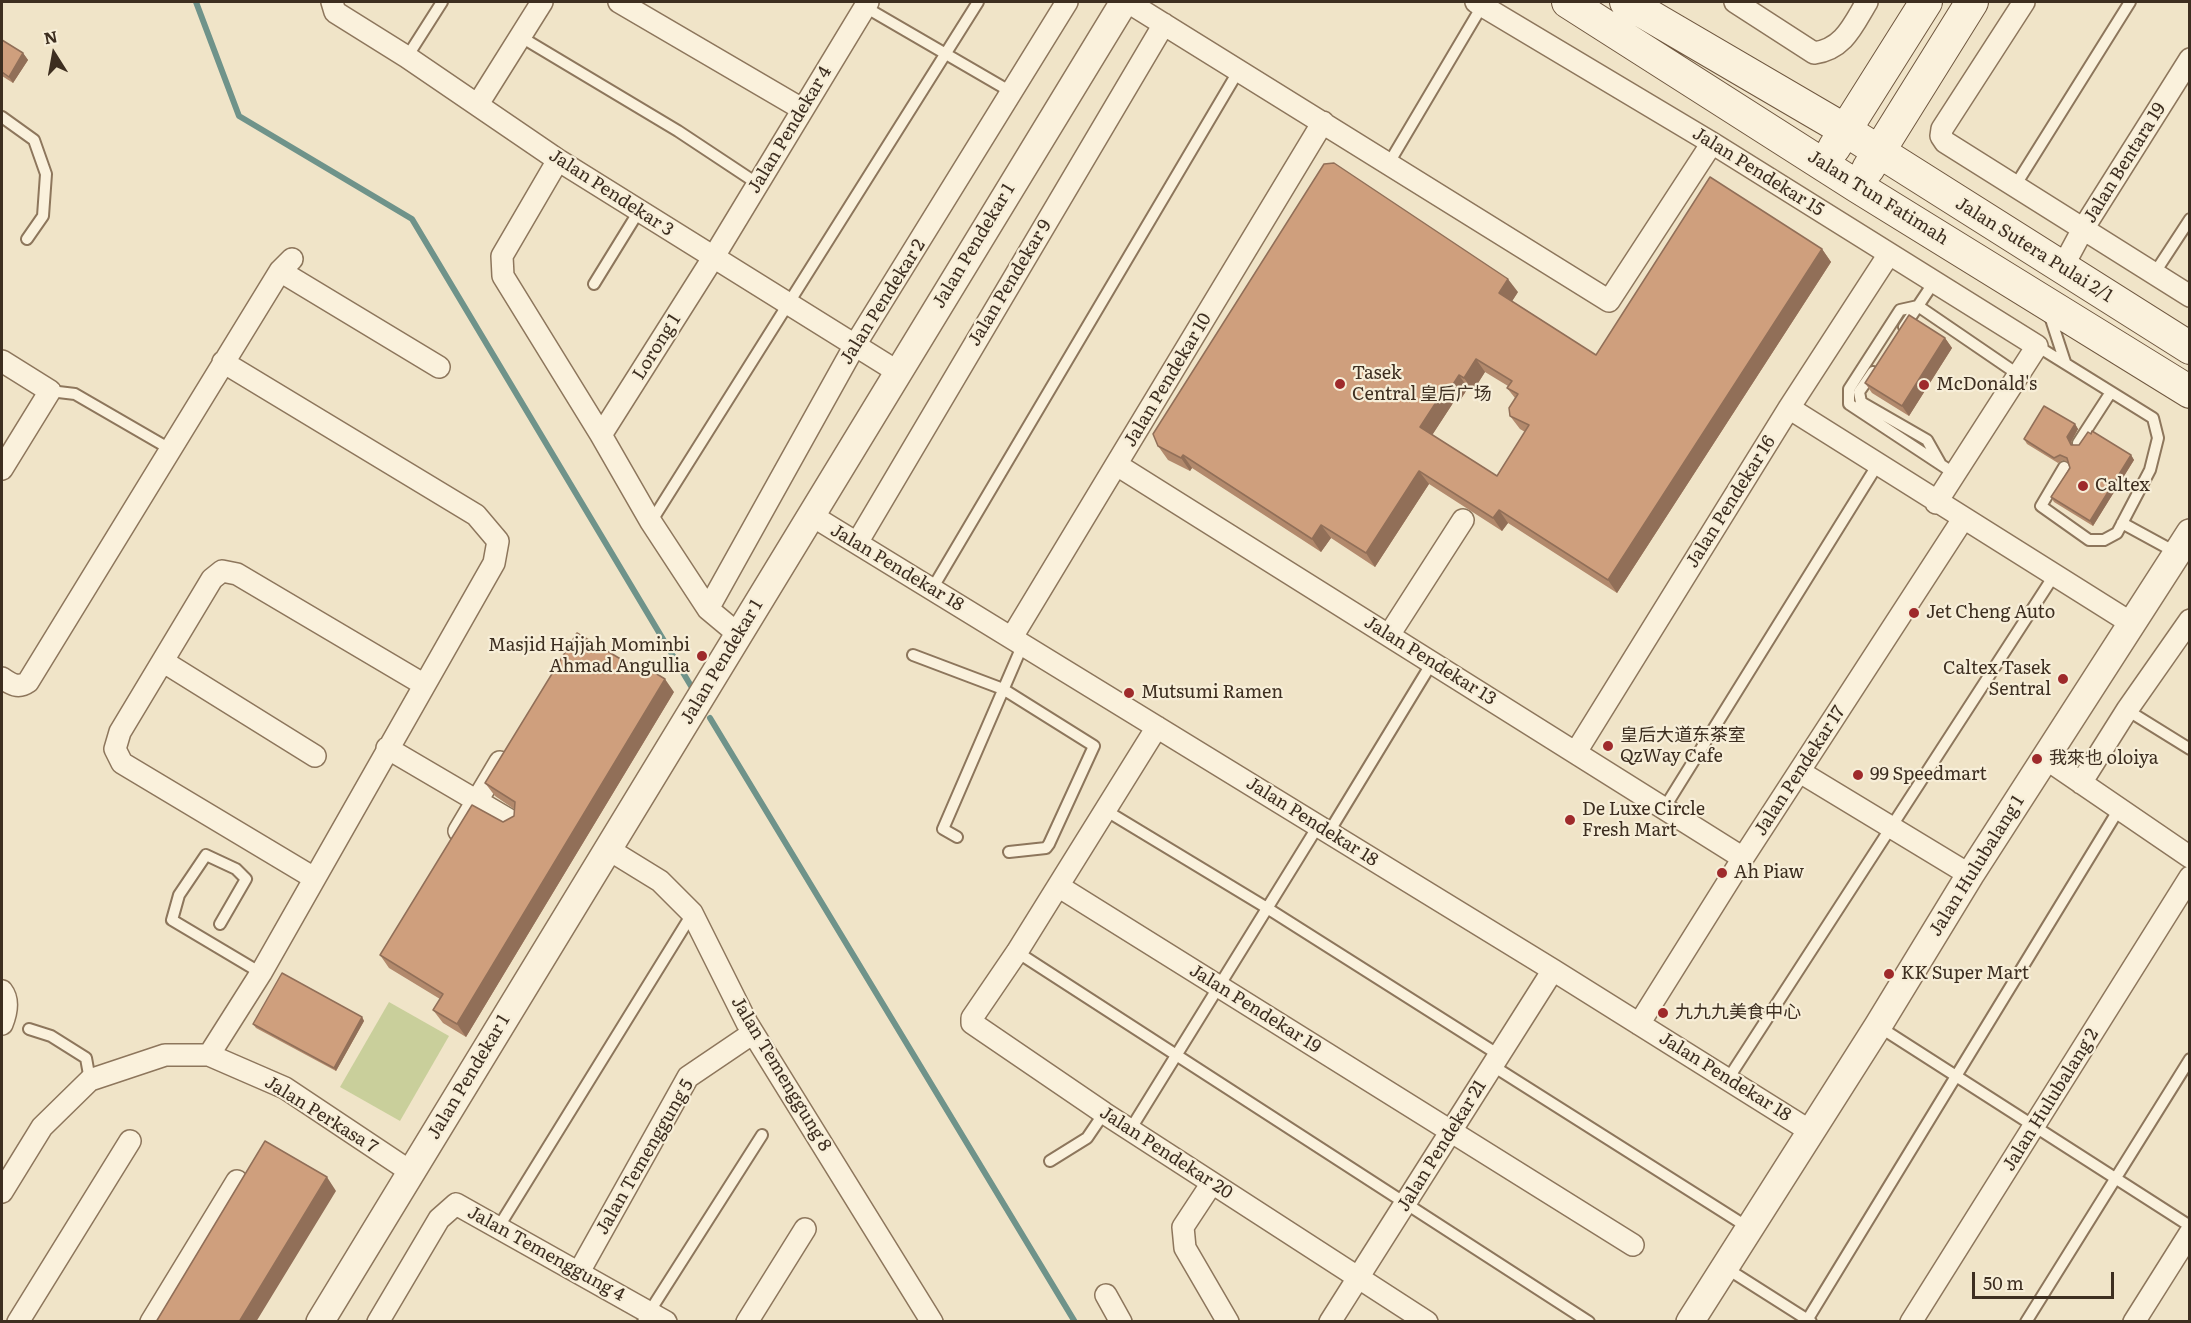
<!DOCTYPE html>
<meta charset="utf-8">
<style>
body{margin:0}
#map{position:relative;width:2191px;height:1323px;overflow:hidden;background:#f0e4c8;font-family:Literata,serif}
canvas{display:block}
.frame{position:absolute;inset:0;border:3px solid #3d2e20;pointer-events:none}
.north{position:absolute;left:24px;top:24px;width:60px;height:60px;-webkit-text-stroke:4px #f7eed8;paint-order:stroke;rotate:349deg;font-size:16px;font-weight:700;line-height:24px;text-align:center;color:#3d2e20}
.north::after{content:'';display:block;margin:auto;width:21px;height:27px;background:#3d2e20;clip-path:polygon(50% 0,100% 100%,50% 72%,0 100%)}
.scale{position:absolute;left:1972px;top:1272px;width:142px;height:27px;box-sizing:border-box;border:3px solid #3d2e20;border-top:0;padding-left:8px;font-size:18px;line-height:21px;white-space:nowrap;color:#3d2e20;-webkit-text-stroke:4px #f7eed8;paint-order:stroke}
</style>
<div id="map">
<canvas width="2191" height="1323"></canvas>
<div class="frame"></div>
<div class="north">N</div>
<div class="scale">50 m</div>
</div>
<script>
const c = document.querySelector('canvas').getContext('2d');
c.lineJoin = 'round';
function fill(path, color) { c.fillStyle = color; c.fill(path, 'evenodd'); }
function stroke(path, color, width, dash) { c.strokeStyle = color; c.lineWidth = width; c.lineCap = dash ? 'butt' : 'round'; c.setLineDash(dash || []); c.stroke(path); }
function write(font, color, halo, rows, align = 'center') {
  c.font = font + ' Literata,"Noto Sans SC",serif'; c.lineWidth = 4.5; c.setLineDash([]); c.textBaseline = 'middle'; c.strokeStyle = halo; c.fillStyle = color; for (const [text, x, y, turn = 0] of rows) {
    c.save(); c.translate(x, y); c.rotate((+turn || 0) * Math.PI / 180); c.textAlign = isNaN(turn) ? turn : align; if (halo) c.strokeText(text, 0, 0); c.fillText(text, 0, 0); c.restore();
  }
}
fill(new Path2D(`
 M389,1002L449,1036L400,1121L340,1087Z`), '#c9cf9b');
stroke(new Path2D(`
 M196,2L239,116L412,219L691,686
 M710,718L1075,1322`), '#6f938a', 6);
const service = new Path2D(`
 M865,7L1013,93
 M521,37L678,131L758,184
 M407,57L442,2
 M2,117L34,140L46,174L43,216L27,239
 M1389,163L1482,6
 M2015,186L2130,2
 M2154,274L2190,219
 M594,284L639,211
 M2049,313L2065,362
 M1904,327L1934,282
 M2037,346L2153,418L2158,438L2150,470L2117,533L2104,540H2089L2041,506L2064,467
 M1873,372L1859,392L1861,402L1927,440L1940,463
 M50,391L75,394L170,449
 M2078,443L2111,392
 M1955,474L1849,404V389L1900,310L1918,306L2019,375
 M651,522L978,2
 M2122,523L2177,553
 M932,589L1239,70
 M913,655L1003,689L1094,746L1049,844L1046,848L1009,852
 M2127,710L2190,749
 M1665,807L1878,464
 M1105,810L1267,908L1499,1055
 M1329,832L1433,661
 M957,837L943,829L1023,644
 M220,924L246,879L236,869L206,855L179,895L172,920L261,973
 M1017,952L1589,1322
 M1878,1026L2190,1226
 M29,1029L51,1036L86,1058L90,1080
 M1493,1066L1749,1228
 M1728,1079L2055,574
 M1130,1130L1318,826
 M1050,1161L1087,1138L1104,1113
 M498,1228L692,914
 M1726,1268L1811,1322
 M643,1322L762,1135
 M1806,1322L2119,809
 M2026,1322L2190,1059`);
const minor = new Path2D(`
 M332,2L335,12L407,57L558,160L898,372
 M619,2L802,109
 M1128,2L1609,301L1712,143
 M1476,2L1712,143L2037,346L1936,503
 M1735,2L1814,53C1844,49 1853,25 1867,2
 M2024,2L1942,129L1941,136L1945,142L2190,296
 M478,104L542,2
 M558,160L502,256L503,276L601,435L651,522L708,609L738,634
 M2062,268L2083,229L2190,59
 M280,271L439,367
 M2,361L50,391L2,469
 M1789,408L2131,623
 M601,435L713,258L868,2
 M1117,465L1743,858
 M811,515L1553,970L1810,1131
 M857,543L1164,24
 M708,609L855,345L1067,2
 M1389,635L1463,520
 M1012,637L1323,122
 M164,662L315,756
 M2,678C11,684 18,689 28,682L280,271L292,259
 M1157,727L1017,952L972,1018V1023L1104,1113L1427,1322
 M387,748L513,822
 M1576,752L1789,408L1889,254
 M2045,758L2190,857
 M1800,772L1970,875
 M2081,783L2127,710L2190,620
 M459,831L500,762
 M608,849L660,881L692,913L747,1023L932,1322
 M314,878L122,763L115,749L120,732L212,579L222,571L237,574L423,684
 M1058,886L1633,1245
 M2,991C9,1000 6,1014 2,1024
 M1639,1024L1743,858L1963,519
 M209,1055L261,973L494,563L498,541L476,515L223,362
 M1212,1183L1183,1227L1185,1248L1228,1322
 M2,1192L42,1127L90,1080L165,1055H209L285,1088L411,1172
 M579,1272L688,1077L753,1033
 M1106,1295L1121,1322
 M18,1322L130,1141
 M151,1322L237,1181
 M378,1322L439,1219L456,1204L666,1322
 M747,1322L805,1229
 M1330,1322L1553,970
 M1911,1322L2190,877
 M2134,1322L2190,1233`);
const tertiary = new Path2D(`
 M320,1322L1124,2
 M1690,1322L1878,1026L1970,875L2190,533`);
const secondary = new Path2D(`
 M1568,2L1858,187L2190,392
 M1626,2L1845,130L2190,348
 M1834,148L1926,2
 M1868,169L1972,2`);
stroke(service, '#8d765c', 14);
stroke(minor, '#8d765c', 24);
stroke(tertiary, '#8d765c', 30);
stroke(secondary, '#6f573f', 34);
stroke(service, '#faf1dc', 10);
stroke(minor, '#faf1dc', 21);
stroke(tertiary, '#faf1dc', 27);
stroke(secondary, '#faf1dc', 32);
fill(new Path2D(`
 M2,40L23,53L28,60L13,83L2,76Z
 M1822,249L1831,262L1617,593L1508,523L1502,531L1429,484L1375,567L1331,538L1321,552L1192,468L1190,471L1168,460L1158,446L1518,292L1512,301L1596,355ZM1485,372L1508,386L1507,388L1515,398L1510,416L1520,429L1525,432L1497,476L1432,435L1455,400L1459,402L1468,388L1473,391Z
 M1945,338L1952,348L1909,416L1872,393L1865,383Z
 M2075,424L2078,429L2071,442L2072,445L2131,455L2134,460L2093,526L2054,502L2051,497L2070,468L2068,462L2063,460L2058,463L2027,444L2024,439Z
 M674,692L466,1037L443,1023L433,1010L440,999L389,968L380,955L503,822L514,816V809L495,796L485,783Z
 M362,1017L364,1021L336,1071L256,1028L253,1024Z`), '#b2896c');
fill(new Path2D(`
 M23,53L28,60L13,83L9,77Z
 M1822,249L1831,262L1617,593L1608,580Z
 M1508,279L1518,292L1509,306L1499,293Z
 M1945,338L1952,348L1909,416L1902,406Z
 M1476,359L1485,372L1473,391L1464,378Z
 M1459,375L1468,388L1459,402L1450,389Z
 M1446,387L1455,400L1429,440L1420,427Z
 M2075,424L2078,429L2071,442L2074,450L2067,437Z
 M1183,455L1192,468L1190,471L1181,458Z
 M2131,455L2134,460L2093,526L2090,521Z
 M1419,471L1429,484L1375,567L1366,553Z
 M1499,510L1508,523L1502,531L1493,518Z
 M1321,525L1331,538L1321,552L1312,539Z
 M665,679L674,692L466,1037L457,1024Z
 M362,1017L364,1021L336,1071L334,1068Z
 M327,1177L336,1191L256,1322H239Z`), '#916f58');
const building = new Path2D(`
 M2,40L23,53L9,77L2,72Z
 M1334,163L1508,279L1499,293L1596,355L1710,177L1822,249L1608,580L1499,510L1493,518L1419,471L1366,553L1321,525L1312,539L1183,455L1181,458L1158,446L1153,434L1324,164ZM1476,359L1512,381L1507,388L1518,394L1509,408L1510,416L1529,425L1497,476L1420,427L1446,387L1450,389L1459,375L1464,378Z
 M1909,315L1945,338L1902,406L1865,383Z
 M2044,406L2075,424L2067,437L2071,445H2079L2088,432L2091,434L2092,431L2131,455L2090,521L2051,497L2070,468L2067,458L2060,455L2054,458L2024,439Z
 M577,633L639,670L642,665L665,679L457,1024L433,1010L443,994L380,955L472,805L503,822L514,816L515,802L485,783Z
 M282,973L362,1017L334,1068L253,1024Z
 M265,1141L327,1177L239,1322H156Z`);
fill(building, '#cf9f7d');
stroke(building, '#916f58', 1.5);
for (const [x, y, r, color] of [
 [1340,384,6,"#9e2a2b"],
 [1924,385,6,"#9e2a2b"],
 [2083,486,6,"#9e2a2b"],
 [1914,613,6,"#9e2a2b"],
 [702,656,6,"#9e2a2b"],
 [2063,679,6,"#9e2a2b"],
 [1129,693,6,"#9e2a2b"],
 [1608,746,6,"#9e2a2b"],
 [2037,759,6,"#9e2a2b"],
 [1858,775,6,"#9e2a2b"],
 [1570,820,6,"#9e2a2b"],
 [1722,873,6,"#9e2a2b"],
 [1889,974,6,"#9e2a2b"],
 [1663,1013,6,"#9e2a2b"]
]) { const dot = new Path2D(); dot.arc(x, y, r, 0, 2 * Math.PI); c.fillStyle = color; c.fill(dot); stroke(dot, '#f7eed8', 2); }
write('18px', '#3d2e20', '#f7eed8', [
 ["Jalan Pendekar 4",790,130,-59],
 ["Jalan Bentara 19",2125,163,-58],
 ["Jalan Pendekar 15",1758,172,32],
 ["Jalan Pendekar 3",611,193,33],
 ["Jalan Tun Fatimah",1878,198,32],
 ["Jalan Pendekar 1",974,246,-59],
 ["Jalan Sutera Pulai 2/1",2034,250,32],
 ["Jalan Pendekar 9",1010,283,-59],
 ["Jalan Pendekar 2",883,302,-58],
 ["Lorong 1",657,347,-58],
 ["Jalan Pendekar 10",1168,380,-59],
 ["Jalan Pendekar 16",1731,502,-58],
 ["Jalan Pendekar 18",897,568,31],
 ["Jalan Pendekar 13",1430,661,32],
 ["Jalan Pendekar 1",722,662,-59],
 ["Jalan Pendekar 17",1800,771,-57],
 ["Jalan Pendekar 18",1312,822,32],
 ["Jalan Hulubalang 1",1977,866,-58],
 ["Jalan Pendekar 19",1255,1009,32],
 ["Jalan Temenggung 8",781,1074,59],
 ["Jalan Pendekar 1",469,1077,-59],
 ["Jalan Pendekar 18",1725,1077,32],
 ["Jalan Hulubalang 2",2051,1100,-58],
 ["Jalan Perkasa 7",321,1115,32],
 ["Jalan Pendekar 21",1442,1146,-58],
 ["Jalan Pendekar 20",1166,1153,33],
 ["Jalan Temenggung 5",645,1157,-60],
 ["Jalan Temenggung 4",546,1254,29]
]);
write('18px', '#3d2e20', '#f7eed8', [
 ["Tasek",1352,374],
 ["Central 皇后广场",1352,395],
 ["McDonald's",1936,385],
 ["Caltex",2095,486],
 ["Jet Cheng Auto",1926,613],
 ["Masjid Hajjah Mominbi",690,646,"right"],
 ["Ahmad Angullia",690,667,"right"],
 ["Caltex Tasek",2051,669,"right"],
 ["Sentral",2051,690,"right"],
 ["Mutsumi Ramen",1141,693],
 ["皇后大道东茶室",1620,736],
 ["QzWay Cafe",1620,757],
 ["我來也 oloiya",2049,759],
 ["99 Speedmart",1870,775],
 ["De Luxe Circle",1582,810],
 ["Fresh Mart",1582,831],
 ["Ah Piaw",1734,873],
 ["KK Super Mart",1901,974],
 ["九九九美食中心",1675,1013]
], 'left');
</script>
